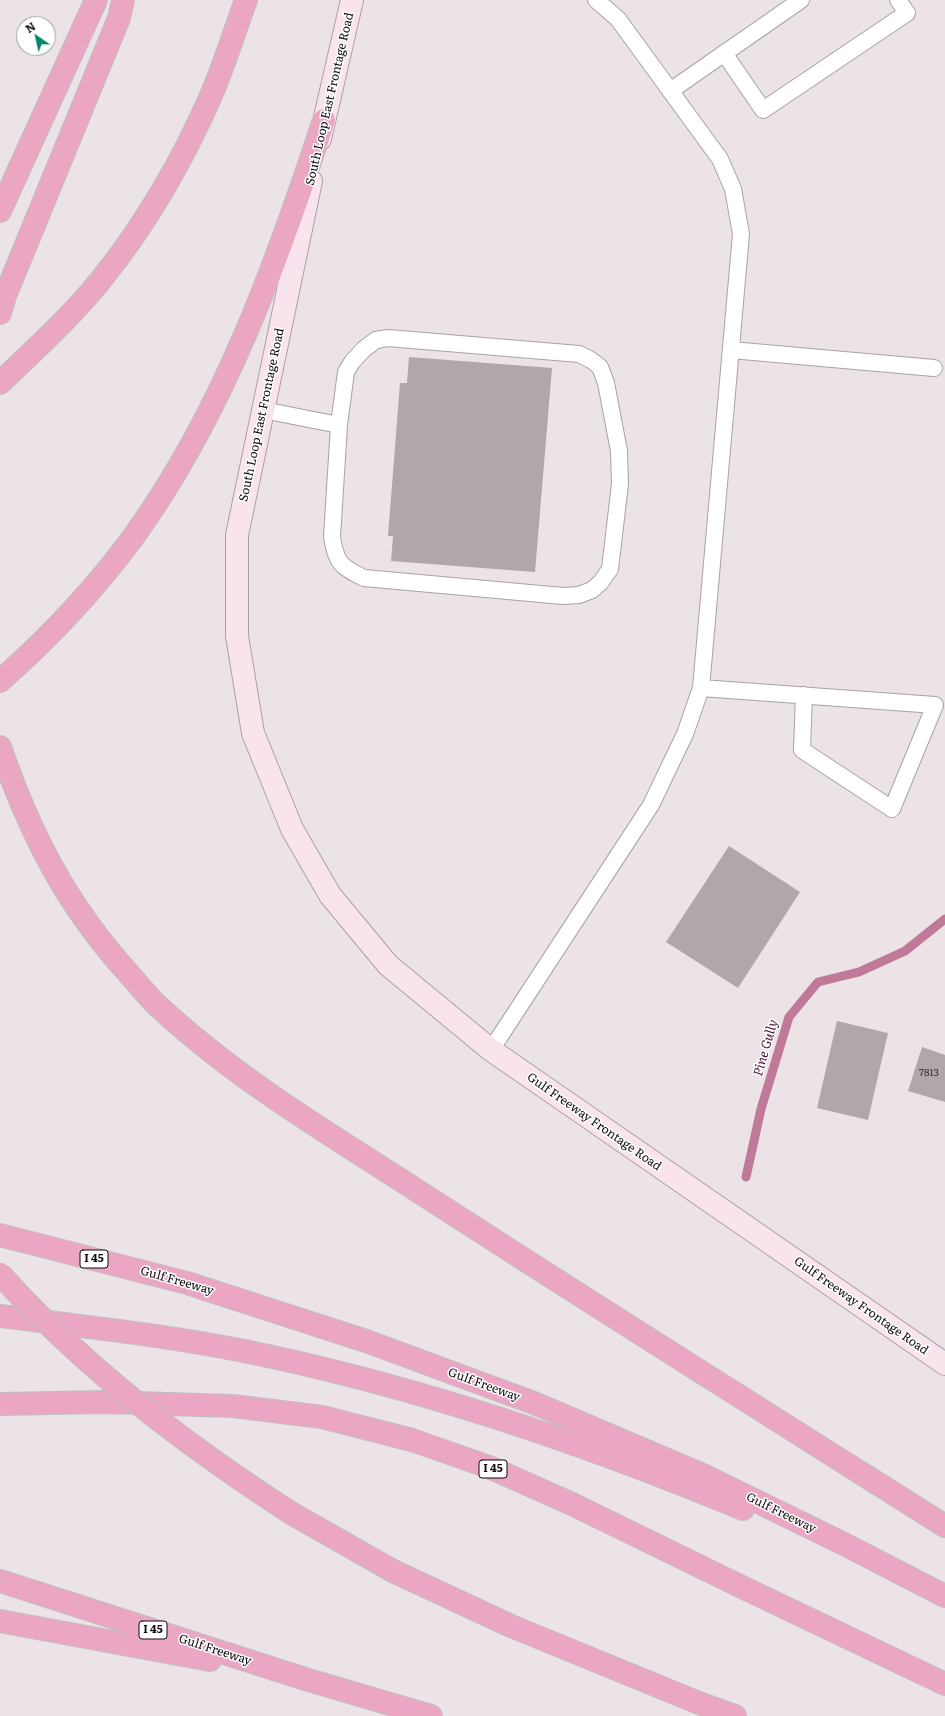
<!DOCTYPE html>
<style>
body{margin:0}
#map{position:relative;width:945px;height:1716px;overflow:hidden;background:#ebe3e6;font-family:Literata,serif}
canvas{display:block}
.north{position:absolute;left:16px;top:16px;width:40px;height:40px;box-sizing:border-box;background:#fff;border:1px solid #9f9d9e;border-radius:50%;rotate:326deg;font-size:11px;font-weight:700;line-height:16px;text-align:center;color:#0e0b0c}
.north::after{content:'';display:block;margin:auto;width:14px;height:18px;background:#00876b;clip-path:polygon(50% 0,100% 100%,50% 72%,0 100%)}
</style>
<div id="map">
<canvas width="945" height="1716"></canvas>
<div class="north">N</div>
</div>
<script>
const c = document.querySelector('canvas').getContext('2d');
c.lineJoin = 'round';
function stroke(path, color, width, dash) { c.strokeStyle = color; c.lineWidth = width; c.lineCap = dash ? 'butt' : 'round'; c.setLineDash(dash || []); c.stroke(path); }
function fill(path, color) { c.fillStyle = color; c.fill(path, 'evenodd'); }
function write(font, color, halo, rows, align = 'center') {
  c.font = font + ' Literata,serif'; c.lineWidth = 3; c.setLineDash([]); c.textBaseline = 'middle'; c.strokeStyle = halo; c.fillStyle = color; for (const [text, x, y, turn = 0] of rows) {
    c.save(); c.translate(x, y); c.rotate((+turn || 0) * Math.PI / 180); c.textAlign = isNaN(turn) ? turn : align; if (halo) c.strokeText(text, 0, 0); c.fillText(text, 0, 0); c.restore();
  }
}
stroke(new Path2D(`
 M746,1177L761,1109L789,1017L818,982L859,972L905,951L945,919`), '#c07999', 9);
fill(new Path2D(`
 M409,357L552,368L535,572L391,561L393,536H388L400,383H407Z
 M729,846L800,892L738,988L666,942Z
 M837,1021L888,1033L868,1120L817,1108Z
 M922,1047L945,1055V1102L908,1091Z`), '#afa7aa');
const lane = new Path2D(`
 M724,53L763,110L907,13L898,0
 M670,91L801,0
 M731,350L934,368
 M263,410L339,425L346,372L352,362L364,349L376,340L388,338L579,354L591,360L600,367L606,383L619,451L620,484L610,569L601,582L592,590L579,595L563,596L364,578C341,567 336,563 332,537L339,425
 M701,688L935,705L892,809L802,750L804,695
 M491,1050L651,805L685,734L701,688L741,234L733,189L720,159L618,19L596,0`);
const secondary = new Path2D(`
 M320,139L352,0
 M311,181L237,535V636L253,733L292,829L330,895L388,965L491,1050L945,1364`);
const highway = new Path2D(`
 M0,211L96,0
 M0,313L5,296L119,18L123,0
 M0,383C34,350 70,318 100,281C146,224 184,158 213,91C225,62 235,30 246,0
 M0,681C49,638 95,589 134,536C224,411 276,265 324,120
 M0,747C30,834 67,906 129,974C139,985 148,997 159,1007C243,1085 345,1143 441,1206C608,1314 777,1420 945,1526
 M0,1235L187,1283L366,1341L534,1403L703,1475L844,1544L945,1596
 M0,1316C89,1327 180,1337 268,1356C431,1391 589,1445 743,1509
 M0,1404L104,1402L233,1406L322,1417L412,1440L489,1467L572,1504L744,1588L945,1684
 M291,1513L393,1571L511,1626L699,1703L735,1716
 M0,1581L305,1679L431,1716
 M0,1621L210,1660`);
stroke(lane, '#a9a2a5', 18);
stroke(secondary, '#a9a2a5', 24);
stroke(highway, '#c0c0c0', 24);
stroke(lane, '#fff', 16);
stroke(secondary, '#f9e4ed', 22);
stroke(highway, '#eba6c4', 22);
const highwayBridge = new Path2D(`
 M0,1274C84,1368 186,1445 291,1513`);
stroke(highwayBridge, '#c0c0c0', 24, []);
stroke(highwayBridge, '#eba6c4', 22);
write('10px', '#363234', null, [
 ["7813",929,1073]
]);
for (const [x, y, w] of [
 [94,1259,28],
 [493,1469,28],
 [153,1630,28]
]) { const box = new Path2D(); box.roundRect(x - w / 2, y - 9, w, 18, 3); c.fillStyle = '#fff'; c.fill(box); stroke(box, '#0e0b0c', 1); }
write('bold 11px', '#0e0b0c', null, [
 ["I 45",94,1259],
 ["I 45",493,1469],
 ["I 45",153,1630]
]);
write('12px', '#0e0b0c', '#fff', [
 ["South Loop East Frontage Road",330,99,-77],
 ["South Loop East Frontage Road",262,415,-78],
 ["Gulf Freeway Frontage Road",594,1122,35],
 ["Gulf Freeway",177,1281,16],
 ["Gulf Freeway Frontage Road",861,1306,35],
 ["Gulf Freeway",484,1385,20],
 ["Gulf Freeway",781,1513,26],
 ["Gulf Freeway",215,1650,18]
]);
write('italic 13px', '#4c0b30', '#fff', [
 ["Pine Gully",766,1048,-74]
]);
</script>
